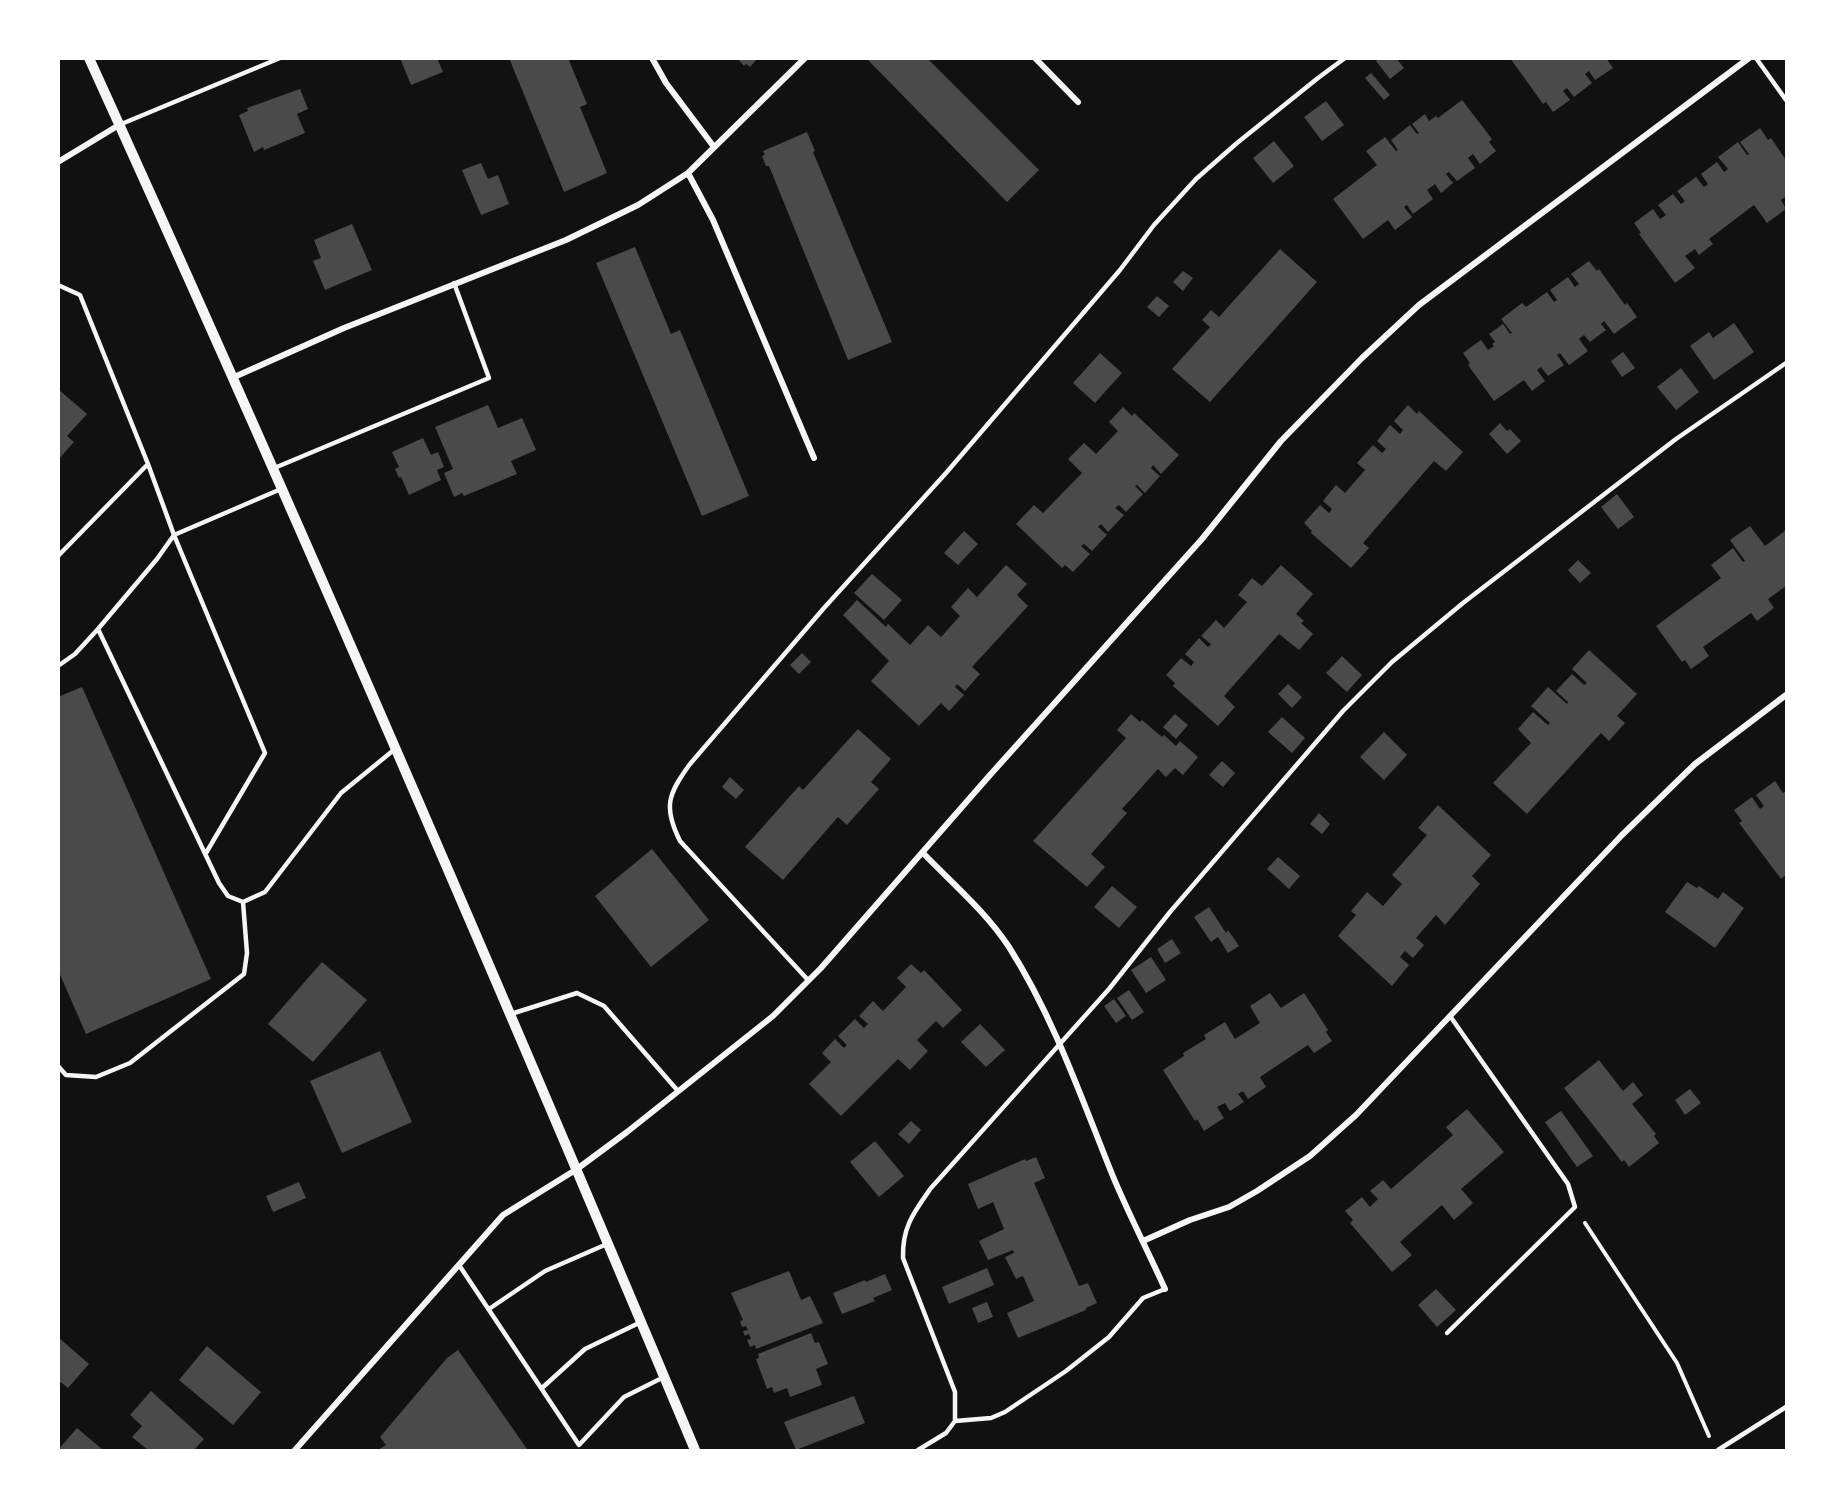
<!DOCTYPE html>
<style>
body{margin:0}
#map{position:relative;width:1845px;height:1509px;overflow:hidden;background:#111;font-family:Roboto,sans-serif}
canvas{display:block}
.frame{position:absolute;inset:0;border:60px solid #fff;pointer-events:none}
</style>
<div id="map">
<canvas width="1845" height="1509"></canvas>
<div class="frame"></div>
</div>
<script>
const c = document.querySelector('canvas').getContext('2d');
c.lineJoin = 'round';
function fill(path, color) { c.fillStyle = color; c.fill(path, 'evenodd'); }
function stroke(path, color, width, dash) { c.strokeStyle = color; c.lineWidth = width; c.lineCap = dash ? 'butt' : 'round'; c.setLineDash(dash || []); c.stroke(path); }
fill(new Path2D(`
 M400,58H437L443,72L411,85Z
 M509,58H568L587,104L580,107L607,173L564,192Z
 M737,58H758L750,67L746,64L744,66Z
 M866,58H927L1039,170L1007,202Z
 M1380,58H1396L1404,68L1390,79L1376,61Z
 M1510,58H1606L1613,68L1595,80L1589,71L1585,74L1592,83L1574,97L1567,88L1563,91L1570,100L1553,112L1546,102L1543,104Z
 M1371,73L1390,95L1384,100L1365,78Z
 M300,89L308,109L297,114L305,133L264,150L263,147L254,152L239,115L248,111L247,108Z
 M1462,100L1492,139L1489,142L1496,151L1480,164L1473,154L1468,158L1475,168L1457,181L1449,172L1446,174L1453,183L1441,193L1435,184L1427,190L1433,199L1413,214L1407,205L1404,207L1412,217L1395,230L1388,220L1363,239L1333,199L1377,165L1366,151L1385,137L1396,151L1398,150L1391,140L1410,125L1417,134L1419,133L1412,124L1425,114L1429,121L1436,116L1438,118Z
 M1326,101L1344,125L1322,141L1304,117Z
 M1760,128L1768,140L1771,138L1786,160V196L1781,200L1786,209L1767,223L1754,205L1709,239L1713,244L1699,255L1695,249L1685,256L1695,268L1675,283L1639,234L1641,233L1634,223L1653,209L1660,219L1666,215L1658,205L1673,194L1681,204L1685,201L1677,191L1696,177L1704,187L1708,184L1701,174L1717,162L1724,172L1728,169L1718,157L1738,142L1747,155L1749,154L1740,142Z
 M807,132L815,151L813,152L892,342L848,360L769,166H766L762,156L765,155L763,151Z
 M1274,141L1294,166L1273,183L1253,158Z
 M481,163L488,179L498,175L509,204L481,215L462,170Z
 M352,224L372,270L325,290L313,261L321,258L314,240Z
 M635,247L671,334L680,330L749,496L702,516L596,263Z
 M1280,249L1317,282L1210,402L1172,369L1210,327L1202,320L1211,310L1219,317Z
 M1589,261L1597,271L1599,269L1625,305L1627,303L1637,317L1614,334L1604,321L1601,324L1606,330L1590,342L1584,335L1579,339L1588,351L1569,365L1560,353L1557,355L1564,365L1548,376L1541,367L1537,370L1545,381L1532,391L1524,380L1494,401L1468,365L1470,363L1463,353L1481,340L1488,350L1494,346L1492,344L1495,342L1489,334L1503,324L1510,334L1512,333L1501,319L1522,303L1526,307L1547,292L1554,302L1557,300L1550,290L1568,277L1575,287L1579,284L1571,274Z
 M1183,271L1193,278L1183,291L1173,282Z
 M1157,296L1169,306L1159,317L1147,307Z
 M1734,323L1754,352L1714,380L1690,346L1709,332L1713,338Z
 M1623,352L1635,368L1622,377L1611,361Z
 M1100,353L1122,373L1095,403L1073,383Z
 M1681,368L1699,392L1676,410L1657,387Z
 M58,389L87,414L67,436L74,442L58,460Z
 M488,405L498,428L522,418L536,450L511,461L517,474L464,496L462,493L454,497L444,473L453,469L435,427Z
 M1408,405L1417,414L1419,411L1463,452L1446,471L1434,461L1363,543L1369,548L1351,568L1311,533L1312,531L1304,523L1320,505L1329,513L1332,509L1323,501L1336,485L1345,493L1365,470L1357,463L1373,445L1382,453L1386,449L1377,441L1390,425L1400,434L1403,430L1394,421Z
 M1123,407L1132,416L1134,413L1179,455L1161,474L1153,465L1151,468L1160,476L1145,493L1137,485L1135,486L1143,494L1126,512L1119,505L1115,508L1124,515L1108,532L1101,524L1098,527L1107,535L1092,551L1084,544L1081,546L1090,554L1073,572L1065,565L1062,568L1016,524L1034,505L1043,513L1082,473L1068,459L1084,443L1096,454L1118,431L1109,422Z
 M1500,423L1507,431L1510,429L1521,441L1507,454L1489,434Z
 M423,438L431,455L438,452L444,467L437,470L441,480L409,495L401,477L399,478L395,469L399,467L392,452Z
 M1617,494L1634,517L1618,529L1601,507Z
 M1750,526L1765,546L1786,530V586L1768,599L1774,608L1757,621L1751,613L1703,647L1709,656L1691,669L1685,660L1682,662L1656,626L1721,578L1711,565L1733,548L1743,562L1745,561L1730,540Z
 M964,531L978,544L958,565L944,553Z
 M1578,560L1591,573L1580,583L1568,570Z
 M1006,565L1027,584L1017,595L1028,606L972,667L980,674L965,691L957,684L955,687L964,695L949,711L941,703L919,726L871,681L889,661L843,615L857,600L886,627L888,624L910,645L928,625L941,637L960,616L951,607L968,588L977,597Z
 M1281,565L1313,594L1296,614L1304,621L1301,623L1313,634L1299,650L1279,634L1224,696L1235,707L1218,726L1173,686L1175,683L1166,675L1181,658L1191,666L1194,662L1185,654L1199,638L1208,647L1211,644L1201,636L1216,620L1224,628L1247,602L1238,595L1252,578L1262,586Z
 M872,574L902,600L884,620L854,593Z
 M1589,650L1637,694L1617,716L1625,723L1609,741L1601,733L1527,814L1493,783L1531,743L1518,729L1533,712L1548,725L1550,723L1531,706L1548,687L1567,704L1568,702L1556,691L1572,674L1584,685L1587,683L1572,669Z
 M802,653L811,662L799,674L790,665Z
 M1342,656L1362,675L1347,692L1326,673Z
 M1288,684L1302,697L1292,708L1278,694Z
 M82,687L211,979L86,1034L58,970V697Z
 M1131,714L1140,722L1142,720L1162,737L1164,735L1176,746L1180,741L1198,757L1183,775L1175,768L1166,777L1158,769L1122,809L1127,813L1091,854L1105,867L1087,887L1033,841L1126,738L1117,730Z
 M1175,714L1188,725L1176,739L1163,727Z
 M1282,717L1305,738L1292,753L1268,732Z
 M858,729L891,759L871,782L879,789L847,825L838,817L783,880L745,847L799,786L803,790Z
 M1384,732L1407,755L1384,780L1360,757Z
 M1222,761L1235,773L1223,787L1209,775Z
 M730,777L744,790L736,799L722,787Z
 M1775,781L1783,793L1786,791V875L1781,879L1739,823L1742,821L1734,810L1752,797L1760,809L1764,806L1756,795Z
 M1438,805L1491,855L1472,876L1480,884L1445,925L1436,915L1416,938L1424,945L1413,958L1405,951L1400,957L1409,965L1392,986L1338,936L1356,915L1351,911L1367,892L1383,906L1402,884L1392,875L1427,835L1418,828Z
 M1319,813L1330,824L1322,834L1310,824Z
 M652,849L709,920L651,967L595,896Z
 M1278,857L1300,876L1289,889L1267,869Z
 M1687,882L1697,888L1699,886L1718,899L1723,892L1744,908L1715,948L1665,912Z
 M1112,886L1137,907L1119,928L1094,907Z
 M1209,907L1226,933L1228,930L1239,946L1228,953L1218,937L1211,942L1194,917Z
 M1172,939L1181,953L1165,963L1157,949Z
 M1151,957L1166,980L1146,993L1131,970Z
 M322,962L367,1000L313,1062L268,1024Z
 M911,964L921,973L924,970L962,1010L943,1028L936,1021L917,1040L928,1051L910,1070L898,1059L841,1116L809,1084L831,1062L822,1053L835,1039L844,1048L847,1045L838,1036L855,1019L864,1028L868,1024L859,1016L873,1001L883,1011L906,987L897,978Z
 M1129,990L1144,1012L1132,1020L1117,998Z
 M1270,993L1281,1008L1304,993L1328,1030L1326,1032L1332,1041L1314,1053L1308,1045L1260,1077L1266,1087L1248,1099L1243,1091L1238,1094L1244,1102L1230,1111L1225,1103L1217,1107L1224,1118L1204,1131L1197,1119L1195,1121L1163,1070L1184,1056L1183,1053L1206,1039L1204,1035L1225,1022L1235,1039L1260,1023L1250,1006Z
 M1114,999L1126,1016L1116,1023L1104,1006Z
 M980,1024L1005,1050L986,1067L961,1042Z
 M380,1051L412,1122L342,1153L310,1081Z
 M1599,1060L1623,1091L1633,1082L1643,1095L1632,1104L1656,1134L1654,1136L1659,1143L1629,1167L1624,1160L1622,1162L1564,1088Z
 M1690,1089L1701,1103L1685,1115L1675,1100Z
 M1467,1109L1504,1152L1461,1189L1473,1203L1454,1220L1442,1205L1400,1242L1412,1255L1392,1272L1350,1223L1353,1220L1345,1211L1362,1197L1370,1207L1378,1199L1370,1191L1383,1180L1391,1189L1453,1135L1446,1127Z
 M1561,1111L1593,1156L1577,1167L1545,1122Z
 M911,1121L921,1130L909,1144L898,1134Z
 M875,1141L904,1176L879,1197L850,1162Z
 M1036,1157L1045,1178L1034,1183L1079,1286L1088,1283L1097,1303L1086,1308V1310L1018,1338L1007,1313L1034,1301L1023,1276L1016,1279L1005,1257L1014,1253L1013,1250L988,1260L979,1241L1004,1229L993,1202L978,1209L968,1184L1025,1159L1026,1161Z
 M299,1182L306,1198L273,1212L266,1196Z
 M987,1268L994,1285L949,1304L942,1287Z
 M789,1271L801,1300L810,1296L823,1323L756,1349L755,1345L750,1347L747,1340L751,1339L749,1334L745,1336L743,1331L748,1330L746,1326L742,1327L740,1321L743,1320L731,1293Z
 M885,1274L892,1290L873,1298L875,1301L842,1314L833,1293L865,1280L866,1282Z
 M1436,1289L1456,1310L1437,1327L1418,1305Z
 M987,1302L993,1317L978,1323L972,1308Z
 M811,1333L815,1343L819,1342L828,1364L816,1369L822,1385L790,1397L787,1388L774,1393L772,1387L767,1389L756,1359L759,1358L758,1354Z
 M58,1337L89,1364L68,1388L58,1380Z
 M207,1346L261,1392L233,1425L179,1380Z
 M458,1350L527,1449L378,1450L386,1445L380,1437L447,1358Z
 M151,1391L204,1439L194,1450H148L132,1437L142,1426L130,1415Z
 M854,1396L865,1423L796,1450L784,1422Z
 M77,1428L103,1450H58Z`), '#4a4a4a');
stroke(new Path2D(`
 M1585,1223L1677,1363L1709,1436`), '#f5f5f5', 4);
stroke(new Path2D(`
 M1756,58L1786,100
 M119,125L280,58
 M58,285L80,295L148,464L174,535L265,753L206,853
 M272,469L489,378L454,283
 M58,556L148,464
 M98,629L219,883L228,896L243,902L265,892L341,793L395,749
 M58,666L75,654L98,629L157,559L174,535L281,489
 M808,980L680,841C663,807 668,794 690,764L824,608L946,473L1120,270L1154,225L1196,179L1237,143L1318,78L1345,58
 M511,1014L577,993L604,1006L678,1091
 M58,1066L66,1075L96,1077L130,1063L244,974L247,953L243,902
 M459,1265L579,1445L624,1397L664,1377
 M489,1309L545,1271L607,1244
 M1447,1333L1575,1207L1568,1184L1450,1016
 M542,1388L585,1349L641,1322
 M955,1421V1392L903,1258C902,1227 914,1212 931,1188L1109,989L1170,912L1343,711L1392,662L1463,603L1676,439L1786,363
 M918,1450L946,1433L955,1421L991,1418L1005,1412L1066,1371L1109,1337L1143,1298L1165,1289
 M1718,1450L1786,1407`), '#f5f5f5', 4.5);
stroke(new Path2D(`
 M652,58L666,83L714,147
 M1035,58L1078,102
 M58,162L119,125
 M688,173L713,220L814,458
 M232,378L344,328L566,240L638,205L688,173L805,58
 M923,853C952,883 986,912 1009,947C1054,1018 1081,1097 1112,1174C1128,1213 1148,1251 1165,1289
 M1143,1241L1190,1220L1229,1207L1257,1191L1310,1156L1356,1115L1622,835L1695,764L1786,695
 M295,1450L503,1215L577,1169L627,1132L773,1016L821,968L990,775L1202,539L1281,441L1362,358L1419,305L1749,58`), '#f5f5f5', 6);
stroke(new Path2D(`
 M89,58C299,519 499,984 695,1450`), '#f5f5f5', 10);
</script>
